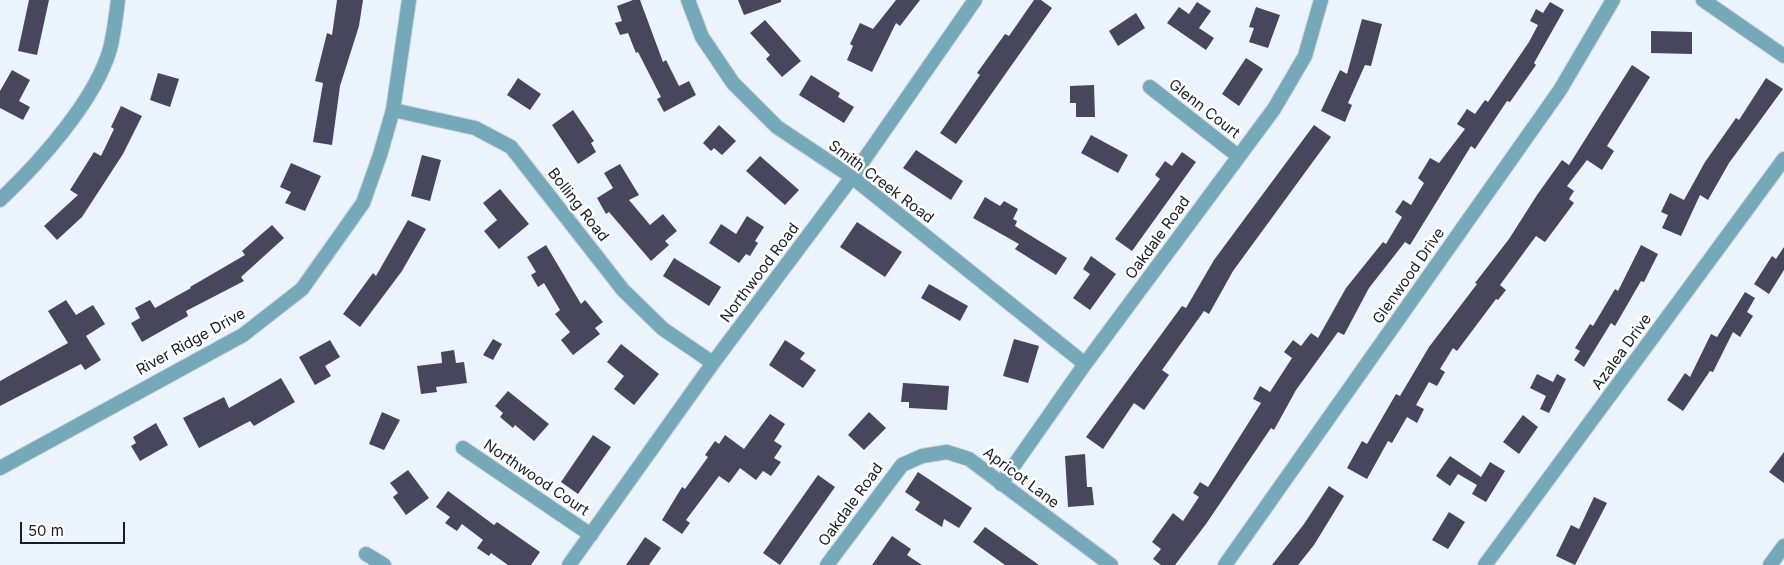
<!DOCTYPE html>
<style>
body{margin:0}
#map{position:relative;width:1784px;height:565px;overflow:hidden;background:#ebf3fc;font-family:Inter,sans-serif}
canvas{display:block}
.scale{position:absolute;left:20px;top:522px;width:105px;height:22px;box-sizing:border-box;border:2px solid #161d25;border-top:0;padding-left:6px;font-size:15px;line-height:18px;white-space:nowrap;color:#161d25;-webkit-text-stroke:4px #fff;paint-order:stroke}
</style>
<div id="map">
<canvas width="1784" height="565"></canvas>
<div class="scale">50 m</div>
</div>
<script>
const c = document.querySelector('canvas').getContext('2d');
c.lineJoin = 'round';
function fill(path, color) { c.fillStyle = color; c.fill(path, 'evenodd'); }
function stroke(path, color, width, dash) { c.strokeStyle = color; c.lineWidth = width; c.lineCap = dash ? 'butt' : 'round'; c.setLineDash(dash || []); c.stroke(path); }
function write(font, color, halo, rows, align = 'center') {
  c.font = font + ' Inter,sans-serif'; c.lineWidth = 5; c.setLineDash([]); c.textBaseline = 'middle'; c.strokeStyle = halo; c.fillStyle = color; for (const [text, x, y, turn = 0] of rows) {
    c.save(); c.translate(x, y); c.rotate((+turn || 0) * Math.PI / 180); c.textAlign = isNaN(turn) ? turn : align; if (halo) c.strokeText(text, 0, 0); c.fillText(text, 0, 0); c.restore();
  }
}
fill(new Path2D(`
 M29,0H49L37,55L18,51Z
 M337,0H363L359,26L340,86L332,145L313,142L323,83L315,81L327,33L332,35Z
 M633,0H640L663,62L666,60L679,86L689,81L696,95L664,112L657,99L661,97L638,52L636,53L628,33L620,35L615,23L622,21L617,6Z
 M738,0H781V2L744,15Z
 M896,0H920L900,26L896,23L872,72L847,60L853,46L850,44L860,23L873,29Z
 M1034,0H1041L1052,8L956,144L940,133L980,75L977,73L1005,34L1009,36Z
 M1197,2L1211,11L1199,28L1214,38L1206,50L1167,23L1179,7L1189,14Z
 M1550,2L1564,10L1534,63L1536,65L1510,102L1507,101L1475,149L1471,146L1410,245L1405,242L1369,288L1344,335L1338,332L1296,390L1274,430L1271,428L1206,524L1175,565H1161L1153,559L1161,549L1152,542L1173,513L1183,521L1199,497L1193,493L1200,482L1208,487L1261,403L1253,399L1260,386L1270,392L1292,358L1284,352L1293,340L1301,346L1311,333L1318,338L1346,288L1383,242L1386,244L1402,217L1395,212L1403,200L1411,205L1424,183L1418,178L1430,158L1439,163L1465,129L1457,124L1467,109L1475,114L1485,100L1488,102L1529,42L1538,25L1530,21L1536,9L1543,13Z
 M1256,7L1280,15L1268,48L1249,42L1254,28L1249,27Z
 M1136,13L1145,28L1118,46L1109,31Z
 M1362,19L1382,24L1371,66L1365,65L1348,103L1352,105L1345,122L1321,111L1340,70L1347,74Z
 M765,20L801,61L782,77L766,59L770,55L750,33Z
 M1651,31L1692,32V54L1651,53Z
 M1246,58L1263,69L1239,106L1222,94Z
 M1632,65L1650,77L1607,146L1614,151L1602,170L1587,160L1567,186L1574,191L1569,199L1574,203L1545,242L1536,236L1500,285L1506,290L1498,300L1496,299L1457,351L1453,348L1440,369L1445,372L1437,386L1429,382L1416,405L1424,409L1417,423L1407,417L1392,443L1388,441L1367,479L1347,468L1362,441L1367,444L1396,394L1400,396L1429,347L1477,284L1475,283L1509,239L1537,195L1562,160L1569,165Z
 M12,70L30,80L19,101L30,107L23,120L0,108V91Z
 M158,73L179,79L170,107L150,100Z
 M811,75L840,93L838,97L854,107L844,123L799,95Z
 M518,78L541,94L530,110L507,95Z
 M1766,78L1783,89L1729,163L1708,200L1700,195L1681,236L1662,228L1668,215L1661,212L1670,193L1684,200L1705,162L1736,118L1739,120Z
 M1094,85L1095,117H1076V103H1070V86Z
 M121,106L142,116L123,154L82,217L57,240L44,226L78,195L70,190L94,152L101,156L114,129L111,127Z
 M573,110L594,141L591,143L596,152L578,164L552,125Z
 M719,125L736,141L722,155L714,148L711,151L703,143Z
 M1314,125L1331,137L1233,271L1209,314L1204,311L1162,370L1169,375L1144,410L1134,403L1103,449L1086,437L1182,306L1186,308L1214,260Z
 M1091,135L1128,155L1118,173L1081,153Z
 M916,150L963,181L951,200L903,168Z
 M1182,152L1196,162L1132,251L1115,239L1160,179L1155,175L1165,161L1172,166Z
 M422,155L441,160L430,201L411,196Z
 M760,156L799,190L785,205L746,171Z
 M291,163L321,176L305,211L285,203L291,192L280,187Z
 M620,164L639,195L629,200L650,225L663,214L677,231L665,241L669,245L651,261L609,212L606,214L597,198L613,188L604,173Z
 M500,189L529,224L499,249L484,231L497,220L483,203Z
 M985,197L1000,206L1004,201L1018,209L1013,219L1017,221L1015,226L1067,258L1056,275L1015,249L1019,244L973,218Z
 M747,216L764,227L755,241L758,243L750,256L746,254L739,263L709,243L721,224L736,234Z
 M408,220L426,229L402,271L360,327L343,314L373,273L376,276Z
 M857,222L902,252L885,277L840,247Z
 M272,225L284,238L241,277L244,281L186,311L188,316L142,342L131,323L140,318L135,308L150,300L155,308L191,288L190,287L245,255L242,251Z
 M546,245L581,304L585,300L603,322L595,328L600,334L573,355L561,340L570,332L555,314L560,310L544,283L538,287L531,275L536,272L527,257Z
 M1641,245L1658,254L1644,282L1641,281L1615,326L1611,323L1584,367L1574,360L1580,351L1575,348L1590,324L1593,326L1615,289L1618,291Z
 M1784,247V270L1769,294L1754,284L1772,256L1776,259Z
 M1091,256L1116,274L1090,310L1073,298L1090,274L1083,269Z
 M674,258L721,287L709,306L663,276Z
 M929,284L968,306L960,321L921,298Z
 M1745,292L1755,298L1747,312L1753,316L1740,337L1733,332L1713,372L1710,371L1683,411L1667,400L1685,373L1690,377L1711,334L1717,337Z
 M66,300L76,315L93,305L105,324L86,336L101,360L85,370L81,364L0,406V381L68,343L48,311Z
 M493,339L502,344L493,360L483,355Z
 M1014,339L1039,346L1028,383L1003,376Z
 M330,340L340,357L325,366L331,376L315,385L299,357Z
 M785,340L805,353L800,359L816,370L803,388L769,365Z
 M621,344L659,374L634,405L614,389L624,376L607,362Z
 M454,350L456,363L464,362L467,383L436,387L437,392L421,394L417,366L442,363L441,352Z
 M1537,374L1553,382L1557,374L1566,379L1549,413L1540,409L1546,396L1530,388Z
 M281,378L295,402L254,426L250,421L199,448L183,418L224,397L229,408Z
 M903,383L949,386L947,410L909,408V402H901Z
 M508,391L549,424L534,441L515,425L513,428L500,417L503,413L495,406Z
 M382,412L400,420L384,450L369,444Z
 M869,412L886,428L864,450L848,435Z
 M770,414L785,424L774,441L782,446L774,458L781,462L771,476L763,471L756,480L740,468L729,483L719,476L686,520L690,523L682,534L662,520L682,487L685,489L708,457L705,455L715,441L719,444L725,435L744,449Z
 M1523,415L1538,427L1519,454L1503,442Z
 M156,423L168,445L140,461L131,446L136,443L133,437Z
 M593,435L611,447L578,494L561,482Z
 M1784,452V483L1769,472Z
 M1085,454L1087,487H1092L1094,505L1068,507L1065,456Z
 M1450,456L1481,477L1490,462L1505,471L1486,502L1472,494L1477,485L1458,474L1450,486L1436,476Z
 M408,470L429,498L406,515L393,497L398,493L390,483Z
 M918,472L972,508L959,528L944,519L942,527L915,510L920,502L905,492Z
 M818,475L835,487L780,565L763,553Z
 M1329,486L1344,496L1314,545L1298,565H1272L1304,524Z
 M448,491L494,525L497,522L540,552L531,565H508L491,553L489,556L477,548L483,540L462,524L457,531L445,523L450,517L436,507Z
 M1594,497L1607,503L1575,565L1556,556L1571,525L1579,529Z
 M1449,512L1465,522L1448,549L1432,540Z
 M985,527L1039,565H1005L973,542Z
 M892,536L911,549L907,555L922,565H872Z
 M645,537L661,548L649,565H626Z`), '#47465d');
const street = new Path2D(`
 M688,0L702,37L733,83L777,127L852,177L1085,364
 M1703,0L1784,56
 M1150,87L1238,156
 M393,110L475,128L511,147L623,290L663,329L713,363
 M0,200C39,163 95,101 110,49C114,33 116,16 118,0
 M463,448L591,535
 M0,468L243,335L302,289L363,203L380,155L393,110L409,0
 M1001,484L1085,364L1274,109L1305,56L1321,0
 M366,554L384,565
 M569,565L713,363L852,177L975,0
 M827,565L902,465L922,456L947,452L969,459L1111,565
 M1225,565L1560,90L1613,0
 M1485,565L1784,159
 M1770,565L1784,546`);
stroke(street, '#c9d1da', 16);
stroke(street, '#75a9b9', 14);
write('15px', '#161d25', '#fff', [
 ["Glenn Court",1204,109,38],
 ["Smith Creek Road",881,182,37],
 ["Bolling Road",578,205,52],
 ["Oakdale Road",1158,238,-54],
 ["Northwood Road",760,273,-53],
 ["Glenwood Drive",1409,276,-55],
 ["River Ridge Drive",191,342,-29],
 ["Azalea Drive",1622,352,-54],
 ["Northwood Court",536,478,34],
 ["Apricot Lane",1021,478,37],
 ["Oakdale Road",851,505,-54]
]);
</script>
